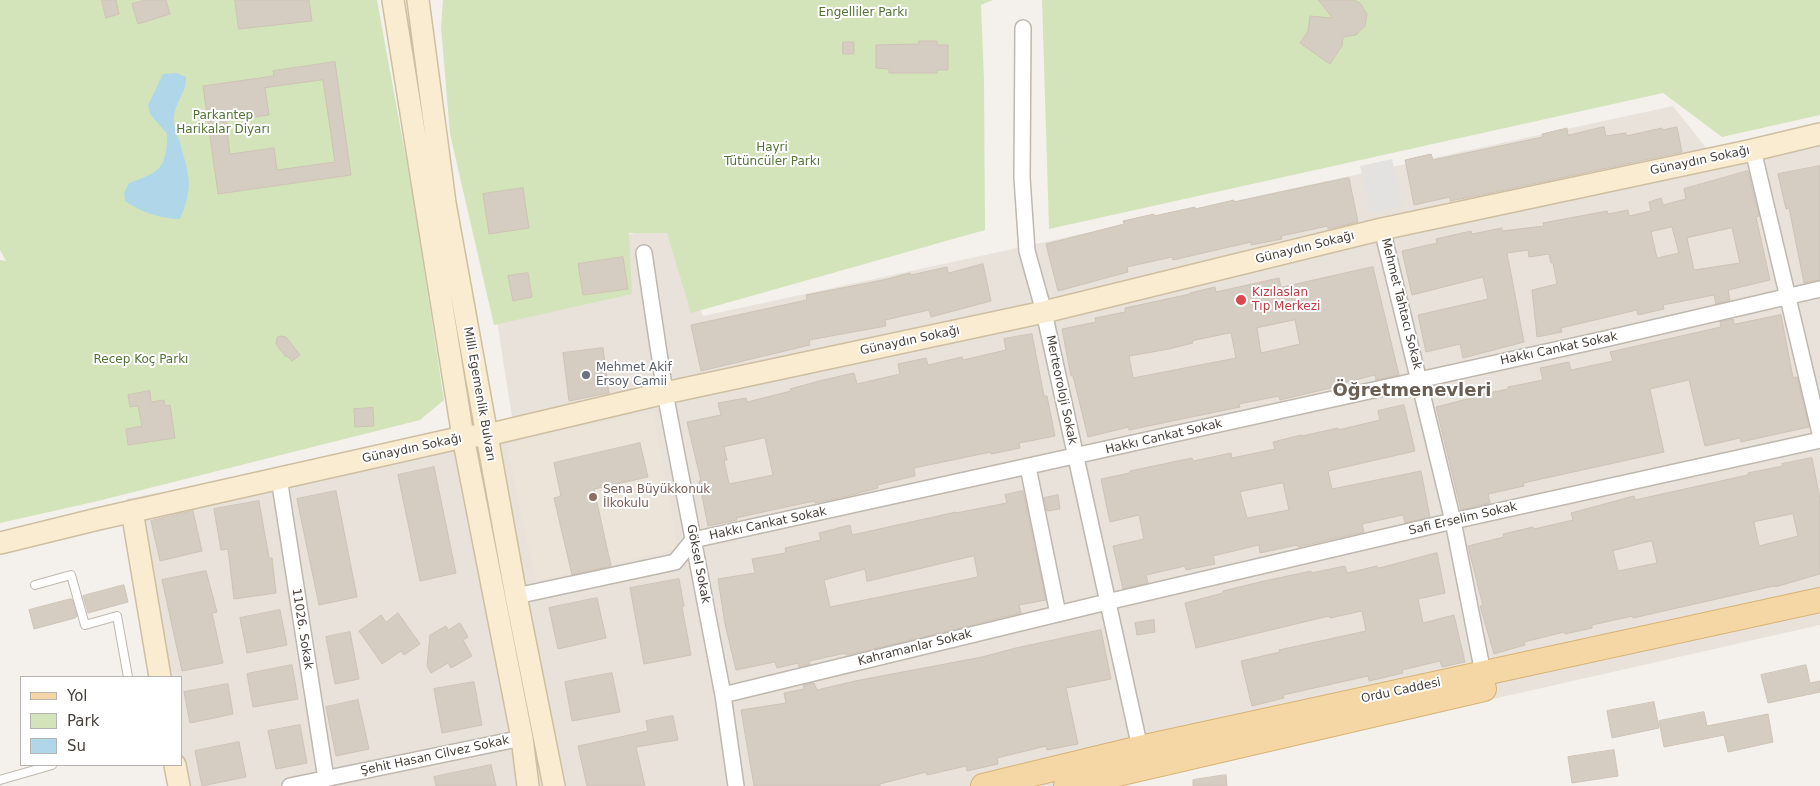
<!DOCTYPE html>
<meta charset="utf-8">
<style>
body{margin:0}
#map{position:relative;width:1820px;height:786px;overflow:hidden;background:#f4f1ec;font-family:"DejaVu Sans",sans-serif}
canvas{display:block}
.legend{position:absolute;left:20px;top:676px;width:162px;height:90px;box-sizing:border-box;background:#fff;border:1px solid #b6b3b0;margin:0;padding:6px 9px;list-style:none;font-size:15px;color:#48413a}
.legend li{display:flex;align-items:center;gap:10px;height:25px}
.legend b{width:25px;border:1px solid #b6b3b0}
</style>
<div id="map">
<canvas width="1820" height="786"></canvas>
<ul class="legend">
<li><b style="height:6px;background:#f4d7a5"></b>Yol</li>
<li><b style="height:14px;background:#d4e4ba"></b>Park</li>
<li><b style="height:14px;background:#b0d7e9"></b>Su</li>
</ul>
</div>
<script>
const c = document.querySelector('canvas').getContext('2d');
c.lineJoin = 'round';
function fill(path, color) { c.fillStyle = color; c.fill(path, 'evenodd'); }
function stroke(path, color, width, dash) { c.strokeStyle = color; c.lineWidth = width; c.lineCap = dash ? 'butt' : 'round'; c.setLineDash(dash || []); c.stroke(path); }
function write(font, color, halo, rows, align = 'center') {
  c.font = font + ' "DejaVu Sans",sans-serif'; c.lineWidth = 4; c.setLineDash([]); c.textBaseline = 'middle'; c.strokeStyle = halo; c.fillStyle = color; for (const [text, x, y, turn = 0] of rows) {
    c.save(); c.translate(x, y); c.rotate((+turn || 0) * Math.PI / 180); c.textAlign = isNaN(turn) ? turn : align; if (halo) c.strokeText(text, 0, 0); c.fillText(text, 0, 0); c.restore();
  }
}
fill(new Path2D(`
 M1673,106L1715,159L1820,135V625L1246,755L1117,786H172L181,765V677H154L126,499L513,424L489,269L664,226L703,316Z`), '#e8e2db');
fill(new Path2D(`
 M653,411L678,549L536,581L506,444Z`), '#ece4d8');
fill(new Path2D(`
 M0,0H377L412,191L444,400L420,420L98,501L0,523V260L6,261L0,250Z
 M443,0H993L981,5L984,79L985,230L691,313L667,233H629L632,294L494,325L450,134L441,27Z
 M1042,0H1820V115L1722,137L1663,93L1049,229Z`), '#d4e4ba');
fill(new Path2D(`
 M1392,159L1403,206L1371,213L1360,166Z`), '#e4e2e0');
fill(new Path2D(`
 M176,73L186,77C187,93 173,104 174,121C174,128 178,136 180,143C189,175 194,187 180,219C162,219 140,212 125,201L124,193L129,183C160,172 167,168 167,134L150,114L148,105L163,74Z`), '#b0d7e9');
const building = new Path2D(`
 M102,0H116L119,14L106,18Z
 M146,0H166L170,14L138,24L132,4Z
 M235,0H309L312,21L239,29Z
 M1319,0H1354L1360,3L1367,14L1365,26L1356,35L1343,37L1342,46L1330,64L1300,43L1308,31L1310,16L1332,18Z
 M919,41H937V45H948V70H937V73H889V69L876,68V45L919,44Z
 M843,42H854V54H843Z
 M335,62L351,175L218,194L203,86L274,76L273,71ZM323,80L335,162L277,170L274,148L230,154L226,121L269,115L265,88Z
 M1604,127L1606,136L1626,133V136L1662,128V130L1677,127L1682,152L1486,194L1450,201V197L1414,205L1405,160L1431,154L1433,160L1466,153L1543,137L1542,134L1567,128L1568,135Z
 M1820,166V280L1804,283L1789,208L1786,209L1778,174Z
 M1748,171L1759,216L1756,217L1770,280L1728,290L1730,300L1716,304L1714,295L1663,305L1664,309L1638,315L1637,310L1561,328L1562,332L1537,337L1532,290L1557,284L1553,263H1551L1549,254L1529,257L1528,250L1507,253L1524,342L1463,358L1460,344L1426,352L1418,315L1488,299L1483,277L1412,295L1402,251L1437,243L1436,239L1471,231L1472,234L1502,228V231L1544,226L1543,223L1607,211L1608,214L1628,210L1629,216L1651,211L1649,202L1661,198L1663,205L1686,199L1684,189ZM1672,227L1679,253L1657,258L1651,232ZM1732,228L1740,263L1694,270L1687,238Z
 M1349,178L1358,222L1328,229V226L1281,236L1282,239L1251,245V242L1173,260L1172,257L1127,267L1128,272L1058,291L1046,244L1124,224L1123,221L1154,214V216L1195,207V209L1234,200V202L1313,185Z
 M523,188L529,228L489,234L483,194Z
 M623,257L628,289L583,295L578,264Z
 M983,264L991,301L931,317L929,310L885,320L886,326L809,340L810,345L701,371L691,325L807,300L806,295L883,280L910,273L911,275L947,267L948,273Z
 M1373,267L1399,375L1376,380L1375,375L1339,384V386L1280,400L1279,396L1239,404L1240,407L1129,430V427L1088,437L1073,376H1071L1062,329L1096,322L1095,318L1125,312V308L1190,294V293L1215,287L1216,292L1279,278L1281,287ZM1295,320L1300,344L1261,353L1257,328ZM1231,333L1236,358L1133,378L1129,356L1169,349L1193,343L1192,341Z
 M528,273L532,297L513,301L508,276Z
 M1781,315L1793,378L1797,377L1809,427L1741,442L1740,438L1705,446L1689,380L1650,389L1664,452L1523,483L1524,486L1488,494L1490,503L1461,510L1436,407L1475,397L1474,396L1508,389V387L1543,380L1540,368L1569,362L1571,370L1613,361L1610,352L1712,329L1721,327L1720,322L1733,319L1734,324Z
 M1032,334L1044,396H1047L1055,436L1019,443L1020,448L991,454V452L914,468L915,476L877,485L878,488L844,497L815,503V501L781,508L736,518L737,520L708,526L699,481H701L687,422L721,415L718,403L746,398L747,402L791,391L790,389L823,380L854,373L857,384L900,374L898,364L926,358L928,365L962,357L963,360L1006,350L1004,339ZM765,438L773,475L729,484L724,460H727L724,447Z
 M280,336L286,337L300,355L292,361L287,356L286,357L276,344L277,338Z
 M603,348L609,393L569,401L563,353Z
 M150,391L151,402L164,400L165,406L170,405L175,438L128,445L126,429L142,426L138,406L130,407L128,395Z
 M1404,405L1415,451L1328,471L1332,489L1421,471L1430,517L1405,523L1403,515L1362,524L1364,532L1298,547L1297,545L1260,553L1259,545L1213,556L1215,564L1186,570L1185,566L1146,575L1148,583L1123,589L1113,546L1144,539L1139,515L1110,522L1101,479L1130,473V471L1192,458L1193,461L1231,453L1232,458L1275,449L1273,442L1301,435L1302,436L1338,428V430L1380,420L1378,411ZM1283,483L1289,510L1247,518L1240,492Z
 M373,408L374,426L355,427L354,409Z
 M640,443L648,477L594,489L611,566L572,575L554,498L561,496L554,463Z
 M1812,458L1820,499V574L1775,587L1774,586L1633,618V616L1592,625V628L1565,634L1564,632L1524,642L1525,645L1494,654L1480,606H1483L1468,546L1504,537L1503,534L1533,527L1534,529L1573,520L1571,513L1634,496L1635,500L1748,475V473L1783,466L1782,464ZM1793,514L1798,536L1759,546L1754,522ZM1652,541L1657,563L1618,571L1613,551Z
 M434,467L456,573L420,581L398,475Z
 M336,491L357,597L319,605L297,499Z
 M1023,491L1046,600L1019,605L1021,613L861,652L846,655V653L809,661L810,664L799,667L798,663L777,668L775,662L736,670L725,624L718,579L755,573L752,559L786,553L785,548L821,540L819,533L850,525L852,535L956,512V513L1007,503L1005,495ZM974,556L978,577L830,607L824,580L865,569L867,581Z
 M1058,495L1060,509L1047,511L1044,498Z
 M259,501L269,558H272L276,593L234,599L228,549L221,550L214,509Z
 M193,511L202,551L160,561L151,521Z
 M1437,553L1445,593L1418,599L1423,623L1454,615L1465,662L1442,667L1440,661L1402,670L1403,673L1369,681L1368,676L1283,695L1284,698L1252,706L1241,661L1280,652L1279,650L1366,631L1362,611L1330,618L1329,616L1196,648L1185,603L1223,593V591L1264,581L1311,571V573L1345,566L1347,573L1377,566L1378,568Z
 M206,571L217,612L212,613L223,663L182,671L162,580Z
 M679,579L684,606L682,607L691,655L644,664L630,588Z
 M124,585L128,602L88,613L83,596Z
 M597,598L606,638L558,649L549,608Z
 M70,599H72L77,616L75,618L34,629L29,610Z
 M280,610L287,645L247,653L240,618Z
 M398,613L420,644L404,655L401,651L382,664L359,631L381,615L386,622Z
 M1154,620L1155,632L1137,635L1135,623Z
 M460,623L468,637L463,640L472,656L451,668L448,663L431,673L427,666L430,635L446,626L448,630Z
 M1101,630L1111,679L1066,688L1078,744L1047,750L1046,746L997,758L998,764L967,771L966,766L927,775L926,772L880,784V786H754L741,710L786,703L784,693L804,689L803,685L814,683L817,690L855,681L982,657L1016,648Z
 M350,632L359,679L335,684L326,637Z
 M292,665L298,699L253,707L247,674Z
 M1806,665L1810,683L1820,681V692L1768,703L1761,675Z
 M612,673L620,712L572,721L565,682Z
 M474,682L482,725L442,733L434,689Z
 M228,684L233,714L190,723L184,692Z
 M358,700L369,749L336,756L326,707Z
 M1654,702L1659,728L1612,738L1607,711Z
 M1704,712L1707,726L1768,714L1773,742L1728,752L1724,735L1664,747L1659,721Z
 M673,716L678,740L636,747L645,786H587L578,746L648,731L646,721Z
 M300,725L307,763L276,769L268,731Z
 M239,742L246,777L202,786L195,751Z
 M1614,750L1618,776L1572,783L1568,757Z
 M491,765L496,786H436L434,777Z
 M1226,775L1227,786H1193V780Z`);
fill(building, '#d5ccc2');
stroke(building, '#cfc3b6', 1);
const lane = new Path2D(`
 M35,585L71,575L85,625L117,616L128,677
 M0,780L52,765`);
const street = new Path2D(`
 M1023,28L1022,178L1027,251L1044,312L1140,748
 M1753,150L1820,433
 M1382,229L1453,521L1483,673
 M644,253L665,393L723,695L736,786
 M1028,467L1058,614
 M279,478L326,779
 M516,596L675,562L693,540L1605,339L1820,289
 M723,695L1107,602L1453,521L1820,440
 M290,786L522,738`);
const secondary = new Path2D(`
 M393,0L463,437L522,738L528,786
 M418,0L445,203L516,596L554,786
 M132,511L160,677
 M0,543L98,519L463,437L487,435L665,393L1044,312L1382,229L1753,150L1820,134
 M175,765L179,786`);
const primary = new Path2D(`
 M983,786L1140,748L1820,600
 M1066,786L1484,689`);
stroke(lane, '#bfb8af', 10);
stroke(street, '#bfb8af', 18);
stroke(secondary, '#cfbfa1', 24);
stroke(primary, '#d8b376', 26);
stroke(lane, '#fff', 8);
stroke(street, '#fff', 15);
stroke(secondary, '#f9ecd1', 21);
stroke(primary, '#f4d7a5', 24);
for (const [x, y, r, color] of [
 [1241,300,6,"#e0444e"],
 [586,375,5,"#6b7280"],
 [593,497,5,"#8d6e63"]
]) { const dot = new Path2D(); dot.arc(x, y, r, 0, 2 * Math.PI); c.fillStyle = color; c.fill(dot); stroke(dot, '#fff', 2); }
write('12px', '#517433', '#fff', [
 ["Engelliler Parkı",863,13],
 ["Parkantep",223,116],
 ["Harikalar Diyarı",223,130],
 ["Hayri",772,148],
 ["Tütüncüler Parkı",772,162],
 ["Recep Koç Parkı",141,360]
]);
write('12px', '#48413a', '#fff', [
 ["Günaydın Sokağı",1700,161,-12],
 ["Günaydın Sokağı",1305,248,-14],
 ["Mehmet Tahtacı Sokak",1401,304,76],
 ["Günaydın Sokağı",910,341,-12],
 ["Hakkı Cankat Sokak",1559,349,-12],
 ["Merteoroloji Sokak",1061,390,78],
 ["Milli Egemenlik Bulvarı",479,394,80],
 ["Hakkı Cankat Sokak",1164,437,-13],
 ["Günaydın Sokağı",412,449,-12],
 ["Safi Erselim Sokak",1463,519,-13],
 ["Hakkı Cankat Sokak",768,524,-12],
 ["Göksel Sokak",698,564,79],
 ["11026. Sokak",302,629,81],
 ["Kahramanlar Sokak",915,648,-14],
 ["Ordu Caddesi",1401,691,-12],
 ["Şehit Hasan Cilvez Sokak",435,756,-12]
]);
write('12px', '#be3a42', '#fff', [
 ["Kızılaslan",1252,293],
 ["Tıp Merkezi",1252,307]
], 'left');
write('12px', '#5b616d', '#fff', [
 ["Mehmet Akif",596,368],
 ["Ersoy Camii",596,382]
], 'left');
write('12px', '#785e54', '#fff', [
 ["Sena Büyükkonuk",603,490],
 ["İlkokulu",603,504]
], 'left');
write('bold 18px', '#6a5e53', '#fff', [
 ["Öğretmenevleri",1412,391]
]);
</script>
